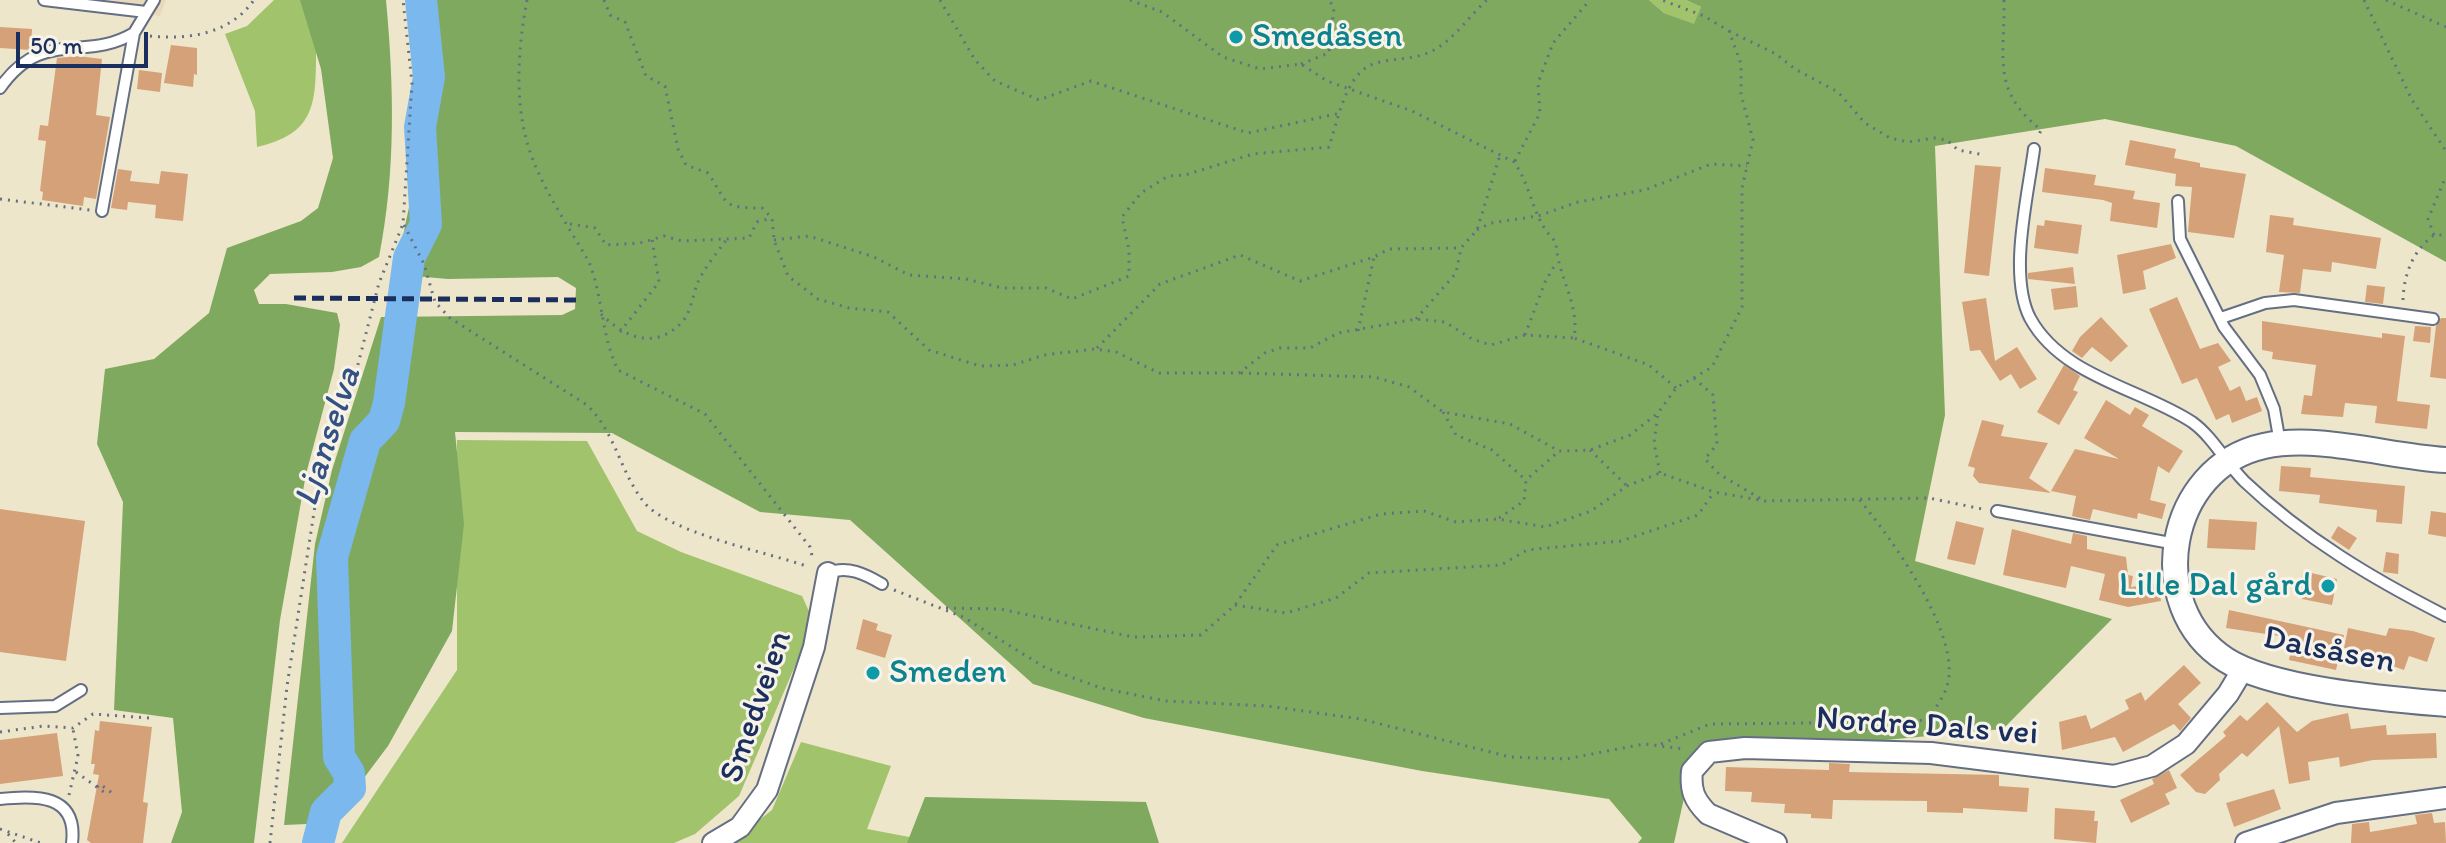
<!DOCTYPE html>
<meta charset="utf-8">
<style>
body{margin:0}
#map{position:relative;width:2446px;height:843px;overflow:hidden;background:#eee6ca;font-family:Itim,sans-serif}
canvas{display:block}
.scale{position:absolute;left:16px;top:32px;width:132px;height:36px;box-sizing:border-box;border:4px solid #1b2f5e;border-top:0;padding-left:10px;font-size:24px;line-height:28px;white-space:nowrap;color:#1b2f5e;-webkit-text-stroke:6px #f7f3e8;paint-order:stroke}
</style>
<div id="map">
<canvas width="2446" height="843"></canvas>
<div class="scale">50 m</div>
</div>
<script>
const c = document.querySelector('canvas').getContext('2d');
c.lineJoin = 'round';
function fill(path, color) { c.fillStyle = color; c.fill(path, 'evenodd'); }
function stroke(path, color, width, dash) { c.strokeStyle = color; c.lineWidth = width; c.lineCap = dash ? 'butt' : 'round'; c.setLineDash(dash || []); c.stroke(path); }
function write(font, color, halo, rows, align = 'center') {
  c.font = font + ' Itim,sans-serif'; c.lineWidth = 6; c.setLineDash([]); c.textBaseline = 'middle'; c.strokeStyle = halo; c.fillStyle = color; for (const [text, x, y, turn = 0] of rows) {
    c.save(); c.translate(x, y); c.rotate((+turn || 0) * Math.PI / 180); c.textAlign = isNaN(turn) ? turn : align; if (halo) c.strokeText(text, 0, 0); c.fillText(text, 0, 0); c.restore();
  }
}
fill(new Path2D(`
 M53,0H166L160,16Z`), '#e8d9ba');
fill(new Path2D(`
 M274,0H310C317,18 316,36 316,55C316,107 313,134 257,147L255,111L225,34L247,26Z
 M1649,0H1686L1701,7L1695,25L1664,13Z
 M457,440L587,441L637,531L681,552L802,596L814,622L739,796L695,834L674,843H342L457,670Z
 M801,742L891,766L867,829L920,839V843H730L772,810Z`), '#a1c36c');
fill(new Path2D(`
 M300,0H386C394,86 396,171 379,257L361,267L332,272L270,274L254,290L259,304H286L337,313L340,325L334,369L306,474L280,620L254,843H171L182,812L173,718L114,710L123,502L97,444L105,369L154,359L209,313L227,248L301,221L318,208L333,158L321,69Z
 M413,0H1649L1664,13L1694,24L1701,7L1686,0H2446V262L2236,146L2105,119L1935,146L1945,415L1915,561L2112,619L2003,729L1693,758L1674,843H1638L1642,838L1609,799L1422,771L1144,718L1033,684L850,520L760,512L612,433L455,432L464,524L452,631L388,746L330,823L284,825L315,544L332,470L381,317L562,315L575,309L576,288L558,277L448,279L402,275C397,244 411,209 414,178C419,118 418,59 413,0Z
 M925,797L1146,802L1159,843H907Z`), '#80a960');
stroke(new Path2D(`
 M318,843L326,812L350,788L349,773L339,757L332,557L365,441L384,421L389,403L409,258L426,224L420,127L429,77L421,0`), '#7bb8ee', 32);
fill(new Path2D(`
 M0,27L32,29L31,50L0,48Z
 M171,45L197,48V75L194,74L193,87L164,83Z
 M78,56L102,59L96,115L110,117L96,199L84,197L83,206L42,200L43,192L40,191L46,141L38,140L40,125L48,126L57,58Z
 M139,70L162,73L160,92L137,89Z
 M2130,140L2176,149L2174,158L2200,163V167L2246,174L2234,238L2188,232L2192,187L2175,186L2176,174L2125,165Z
 M1975,165L2001,167L1989,276L1964,273Z
 M2045,168L2096,175L2094,185L2135,191L2133,199L2160,203L2157,228L2110,221L2112,203L2103,200L2042,192Z
 M118,169L132,171L130,181L159,184L161,171L188,174L183,221L155,218L156,205L128,202L127,210L111,208Z
 M2270,215L2294,218L2293,225L2381,238L2376,269L2332,262L2331,272L2303,269L2300,293L2279,292L2284,255L2266,252Z
 M2045,220L2082,225L2078,254L2034,248L2037,225L2044,226Z
 M2171,244L2176,258L2143,271L2146,289L2123,294L2117,255Z
 M2073,267L2075,284L2028,279V273Z
 M2367,285L2385,287L2383,304L2365,302Z
 M2076,286L2078,307L2054,310L2051,289Z
 M2177,297L2200,349L2218,343L2231,361L2218,367L2230,391L2240,386L2246,401L2257,397L2262,411L2232,423L2229,414L2216,420L2197,378L2182,384L2149,309Z
 M1986,298L1995,361L2017,347L2037,379L2020,389L2011,374L2000,381L1980,350L1970,351L1962,302Z
 M2101,317L2128,346L2111,362L2092,347L2082,358L2072,351L2080,337Z
 M2441,318H2446V379L2430,377L2436,326Z
 M2262,321L2382,338V333L2405,336L2397,401L2430,405L2427,429L2375,423L2377,406L2345,403L2343,417L2301,414L2304,395L2312,396L2316,365L2272,359L2273,352L2262,350Z
 M2415,326L2431,327L2430,343L2413,341Z
 M2064,365L2080,376L2073,390L2078,392L2059,425L2037,412Z
 M2106,400L2130,415L2135,407L2149,415L2142,426L2183,451L2169,473L2158,466L2150,500L2166,504L2162,519L2138,513L2137,519L2093,509L2090,520L2076,517L2072,516L2076,496L2051,491L2075,449L2119,459L2084,438Z
 M1982,420L2004,425L2001,436L2048,443L2029,478L2051,493L1979,483L1973,476L1975,468L1968,466Z
 M2281,466L2311,468L2310,477L2405,486L2402,524L2376,522L2377,510L2319,503L2320,495L2279,491Z
 M0,509L85,521L66,661L0,652Z
 M2431,511L2446,513V537L2428,534Z
 M2209,519L2257,522L2255,550L2207,548Z
 M1956,521L1984,528L1975,565L1947,559Z
 M2338,526L2357,538L2349,550L2331,538Z
 M2012,529L2071,544L2073,533L2087,536V549L2126,557L2128,575L2133,576L2131,587L2158,583L2161,601L2128,607L2099,600L2105,574L2071,566L2066,588L2003,575Z
 M2386,552L2399,554L2398,574L2383,572Z
 M2303,571L2337,579L2332,605L2302,599L2304,589L2299,588Z
 M2229,610L2344,635L2336,670L2289,660L2293,638L2226,628Z
 M863,619L878,624L876,630L892,635L885,658L856,649Z
 M2348,628L2386,636L2389,628L2413,631L2435,638L2427,662L2409,656L2404,670L2381,662L2383,657L2344,648Z
 M2184,665L2201,683L2178,704L2191,718L2180,731L2174,724L2123,752L2115,737L2062,750L2059,722L2086,715L2091,729L2129,709L2125,700L2141,692L2145,701Z
 M2267,702L2297,732L2312,721L2348,713L2351,729L2386,725L2387,735L2436,733L2437,758L2373,760L2340,767L2339,757L2308,762L2310,780L2289,784L2279,726L2247,757L2242,753L2219,774L2220,780L2205,794L2196,792L2180,775L2226,736L2223,732L2240,715L2247,721Z
 M100,721L152,727L143,802L148,803L143,843H91L87,840L99,775L93,774L95,764H91L95,730L99,731Z
 M57,733L63,776L0,784V740Z
 M1829,763L1850,764L1849,772L1999,775V786L2029,788L2027,812L1963,808V813L1927,812V801L1833,800L1832,819L1811,818V814L1784,813L1785,804L1751,802L1752,792L1725,791L1726,767L1829,770Z
 M2169,770L2177,788L2165,794L2170,804L2131,823L2120,800L2154,784L2152,779Z
 M2274,789L2281,809L2234,827L2226,803Z
 M2055,808L2095,811L2094,821H2098L2096,843L2054,839Z
 M2432,813L2434,823L2445,822L2446,843H2351L2352,824L2369,822L2370,832L2417,824L2415,815Z`), '#d5a179');
const service = new Path2D(`
 M44,0L146,12
 M0,88C43,27 84,63 134,33
 M2034,149C2028,196 2008,275 2030,318C2062,377 2140,388 2192,422C2213,437 2226,463 2244,481C2304,538 2373,579 2446,616
 M2178,201L2180,239L2224,327L2260,375L2274,409L2280,443
 M102,211L134,33L154,0
 M2221,318L2265,303L2294,300L2433,319
 M1997,511L2176,544
 M828,573C847,565 865,574 882,584
 M0,708L55,706L81,690
 M0,799C36,795 78,794 72,843`);
const minor = new Path2D(`
 M713,843L740,827L767,790L814,647L828,573
 M1776,843L1708,814C1694,800 1690,790 1692,771L1709,752L1745,748L1931,753L2114,776L2152,766L2186,744L2228,694L2243,669
 M2246,843L2336,813L2446,798`);
const tertiary = new Path2D(`
 M2446,460C2390,457 2319,434 2264,446C2167,467 2142,606 2226,660C2273,690 2389,699 2446,704`);
stroke(service, '#656f84', 14);
stroke(minor, '#656f84', 24);
stroke(tertiary, '#656f84', 28);
stroke(new Path2D(`
 M527,0C517,53 513,114 535,165C549,198 571,231 589,262C603,297 601,335 618,370L705,414L810,547L813,560
 M604,0L610,15L625,22L646,76L665,86L678,149L686,165L708,173C729,203 719,208 762,208L772,218L774,240L788,276L818,299L849,308L888,312L929,350L980,366L1013,365L1044,355L1095,349L1116,352L1159,373H1239L1265,353L1280,348H1310L1338,333L1416,319L1445,322L1472,339L1491,345L1525,335L1574,338
 M940,0L975,60L995,81L1039,100L1091,81L1248,133L1341,113
 M1130,0L1162,12L1223,57L1260,69L1301,64L1327,81L1412,111L1514,162C1533,189 1532,220 1556,242C1557,276 1580,303 1574,338L1649,365L1676,388
 M2004,0C2005,59 1991,90 2041,130L2038,137
 M2364,0L2412,100L2446,151
 M2386,0L2446,27
 M1729,31L1776,54L1795,69L1838,92L1865,123L1890,138L1908,142L1934,138L1947,140L1958,150L1984,155
 M150,36C189,40 230,34 254,0
 M1301,64L1329,53L1334,8L1329,0
 M1515,161L1540,113L1538,83L1553,43L1590,0
 M0,199L90,210
 M570,224L595,228L606,245L640,243L664,236L682,241L749,238L757,222L772,218
 M404,225L424,264L435,302L450,318L587,405C615,432 620,471 643,501C667,533 768,552 809,567
 M1477,230L1491,223L1538,216L1578,202L1645,190L1711,164L1747,166
 M2434,235L2428,219L2446,176
 M774,240L809,236L874,257L909,275L966,279L1002,288H1046L1072,299L1129,276V250L1122,217L1141,193L1168,176L1185,175L1253,154L1329,147C1337,123 1345,76 1371,65C1390,57 1413,61 1432,51C1454,40 1469,16 1487,0
 M2403,300C2404,273 2413,251 2434,235H2446
 M601,314C624,337 655,351 682,322C691,313 693,293 698,282C705,267 717,253 726,240
 M1416,319L1456,273L1461,248L1477,230L1500,155
 M1358,331L1374,257
 M620,332L659,282L652,239
 M1525,335L1545,282L1556,263
 M1097,348L1160,284L1240,255L1300,281L1374,257L1389,249L1461,248
 M1241,373L1374,377L1409,387L1443,412L1510,424L1559,451L1590,450L1630,435L1658,413
 M1694,378L1713,395L1717,444L1705,459L1719,474L1761,499
 M1443,412L1456,435L1492,450L1526,480
 M1590,450L1627,486
 M1660,473L1654,443L1658,413L1676,388L1712,367L1742,307V188L1753,140L1741,94V64L1729,31L1704,16L1662,0
 M1499,518L1524,501L1526,480L1559,451
 M894,590L963,617L1046,668L1101,688L1166,701L1267,706L1361,719L1510,757L1566,759L1644,744L1685,749
 M1235,605L1286,613L1336,598L1369,573L1501,565L1527,550L1621,541L1698,515L1714,492
 M946,608L1000,609L1133,637L1201,635L1235,605L1277,545L1381,514L1424,511L1456,522L1497,519L1545,527L1591,511L1627,486L1660,473L1714,492L1765,501L1929,498L1982,509
 M0,732L44,726L73,728L93,714L149,718
 M1661,744L1710,724L1811,723L1863,730L1929,719C1934,709 1944,697 1947,686C1963,636 1889,535 1858,498
 M76,772L108,795
 M97,787L100,784L112,793
 M69,795L78,756L73,729
 M0,829L41,843
 M8,834L16,843
 M270,843L287,686L319,480L347,407L379,283L403,224L412,83L403,0`), '#656f84', 3, [2, 6]);
stroke(service, '#fff', 10);
stroke(minor, '#fff', 20);
stroke(tertiary, '#fff', 24);
stroke(new Path2D(`
 M294,298L576,300`), '#1b2f5e', 5, [12, 6]);
for (const [x, y, r, color] of [
 [1236,37,8,"#0f9aa8"],
 [2328,586,8,"#0f9aa8"],
 [873,673,8,"#0f9aa8"]
]) { const dot = new Path2D(); dot.arc(x, y, r, 0, 2 * Math.PI); c.fillStyle = color; c.fill(dot); stroke(dot, '#f7f3e8', 3); }
write('34px', '#0d838f', '#f7f3e8', [
 ["Smedåsen",1252,37],
 ["Lille Dal gård",2312,586,"right"],
 ["Smeden",889,673]
], 'left');
write('34px', '#1b2f5e', '#f7f3e8', [
 ["Dalsåsen",2329,651,11],
 ["Smedveien",757,707,-71],
 ["Nordre Dals vei",1927,727,4]
]);
write('italic 36px', '#335182', '#f7f3e8', [
 ["Ljanselva",329,437,-72]
]);
</script>
